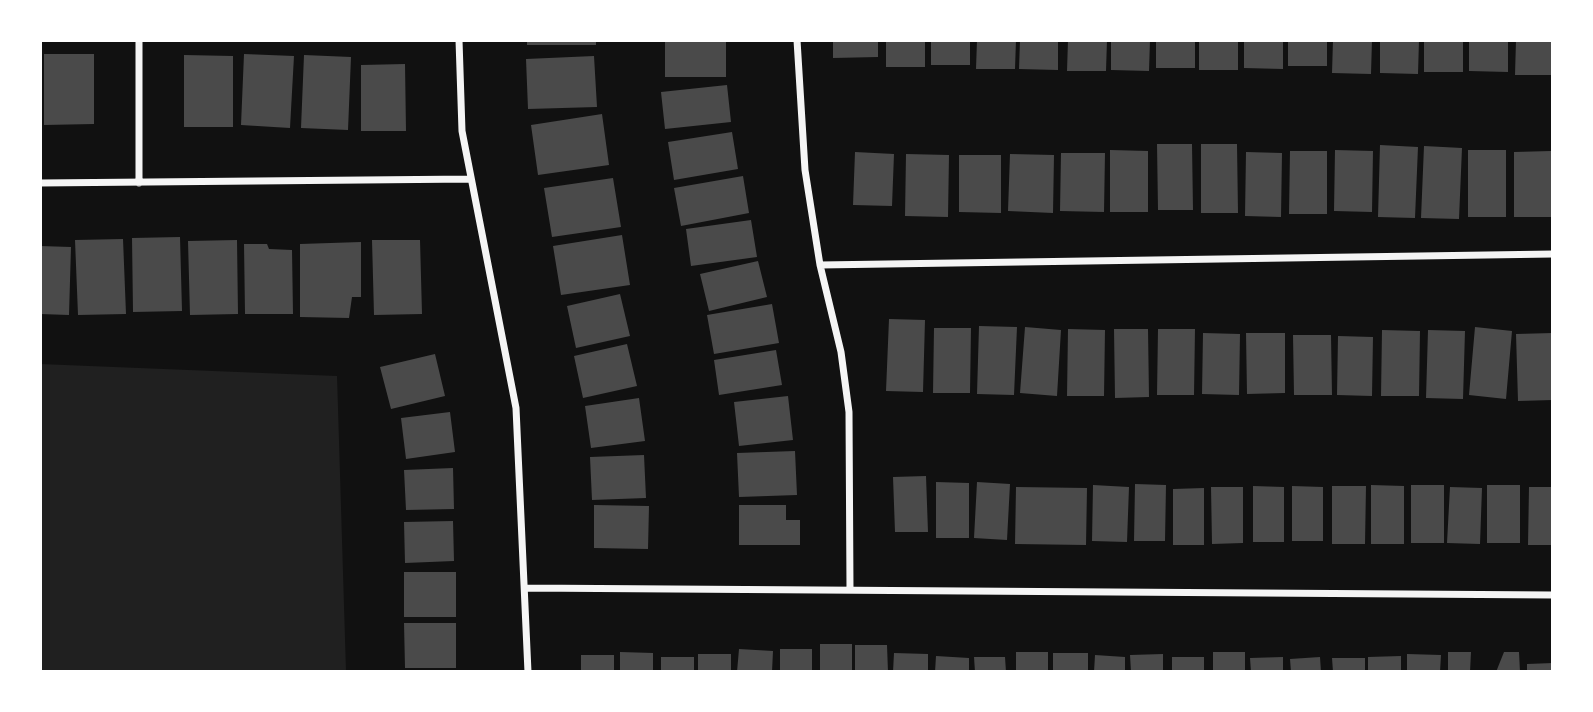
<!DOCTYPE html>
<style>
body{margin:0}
#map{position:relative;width:1593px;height:712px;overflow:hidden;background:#111;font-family:"Archivo Narrow",sans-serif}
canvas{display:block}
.frame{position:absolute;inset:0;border:42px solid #fff;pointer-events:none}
</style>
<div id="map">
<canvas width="1593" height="712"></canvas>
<div class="frame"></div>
</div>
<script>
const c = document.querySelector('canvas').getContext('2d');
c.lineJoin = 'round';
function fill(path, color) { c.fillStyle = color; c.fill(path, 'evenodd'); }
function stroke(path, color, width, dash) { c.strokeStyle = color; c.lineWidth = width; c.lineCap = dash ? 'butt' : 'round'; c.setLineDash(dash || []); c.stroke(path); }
fill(new Path2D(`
 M40,364L337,376L346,672H40Z`), '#202020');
fill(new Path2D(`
 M527,40H596V45H527Z
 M665,40H726V77H665Z
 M833,40H878V57L833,58Z
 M886,40H925V67H886Z
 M931,40H970V65H931Z
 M977,40H1016L1015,69H976Z
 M1020,40H1058V70L1019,69Z
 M1068,40H1107L1106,71H1067Z
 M1111,40H1150L1149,71L1111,70Z
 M1156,40H1195V68H1156Z
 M1199,40H1238V70H1199Z
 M1244,40H1283V69L1244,68Z
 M1288,40H1327V66H1288Z
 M1333,40H1372L1371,74L1332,73Z
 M1380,40H1419L1418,74L1380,73Z
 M1424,40H1463V72H1424Z
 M1469,40H1508V72L1469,71Z
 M1516,40H1553V75H1515Z
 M44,54H94V124L44,125Z
 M244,54L294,56L290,128L241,125Z
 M184,55L233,56V127H184Z
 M304,55L351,57L348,130L301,128Z
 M594,56L597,107L528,109L526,59Z
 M405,64L406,131H361V65Z
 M727,85L731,122L665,129L661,92Z
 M602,114L609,165L538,175L531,125Z
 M732,132L738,169L674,180L668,142Z
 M1157,144H1192L1193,210H1158Z
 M1201,144H1237L1238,213H1201Z
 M1380,145L1418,147L1415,218L1378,217Z
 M1424,146L1462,148L1459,219L1421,218Z
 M1110,150L1148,151V212H1110Z
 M1335,150L1373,151L1372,212L1334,211Z
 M1468,150H1506V217H1468Z
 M1290,151H1327V214H1289Z
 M1551,151L1552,217H1514V152Z
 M855,152L894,154L892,206L853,205Z
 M1246,152L1282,153L1281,217L1245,216Z
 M1061,153H1105L1104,212L1060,211Z
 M906,154L949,155L948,217L905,216Z
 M1010,154L1054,155L1053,213L1008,211Z
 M959,155H1001V213L959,212Z
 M743,176L749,213L681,226L674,188Z
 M613,178L621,227L552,237L544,188Z
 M751,220L757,257L691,266L686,229Z
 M622,235L630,285L561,295L553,246Z
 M180,237L182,311L133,312L132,238Z
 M123,239L126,314L78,315L75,240Z
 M237,240L238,314L190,315L188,241Z
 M372,240H420L422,314L374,315Z
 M361,242V297H352L349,318L300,317V244Z
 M244,244H267L269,249L292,250L293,314H245Z
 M40,246L71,247L69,315L40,314Z
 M758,261L767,297L709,311L700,274Z
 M620,294L630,336L576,348L567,306Z
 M772,304L779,343L714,354L707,315Z
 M889,319L925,320L923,392L886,391Z
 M979,326L1017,327L1014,395L977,394Z
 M1025,327L1061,330L1057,396L1020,393Z
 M1475,327L1512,331L1506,399L1469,395Z
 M934,328H971L970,393H933Z
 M1068,329L1105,330L1104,396H1067Z
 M1114,329H1148L1149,397L1115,398Z
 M1158,329H1195L1194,395H1157Z
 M1382,330L1420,331L1419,396H1381Z
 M1428,330L1465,331L1463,399L1426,398Z
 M1203,333L1240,334L1239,395L1202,394Z
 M1246,333H1285V393L1247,394Z
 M1553,333V400L1518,401L1516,334Z
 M1293,335H1331L1332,395H1294Z
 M1338,336L1373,337L1372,396L1337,395Z
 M627,344L637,386L583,398L574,356Z
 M776,350L782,385L719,395L714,360Z
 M435,354L445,396L391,409L380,367Z
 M788,396L793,440L739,446L734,402Z
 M639,398L645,441L591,448L585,406Z
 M450,412L455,452L406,459L401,418Z
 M795,451L797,495L739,497L737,453Z
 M644,455L646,498L592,500L590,457Z
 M453,468L454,509L406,510L404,470Z
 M926,476L928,532H895L893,477Z
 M936,482L969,483V538H936Z
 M977,482L1010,484L1007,540L974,538Z
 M1135,484L1166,485L1165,541H1134Z
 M1093,485L1129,487L1127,542L1092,541Z
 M1371,485L1404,486V544H1371Z
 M1411,485H1444V543H1411Z
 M1487,485H1520V543H1487Z
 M1253,486L1284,487V542H1253Z
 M1292,486L1323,487V541H1292Z
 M1332,486H1366L1365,544H1332Z
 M1016,487L1087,488L1086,545L1015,544Z
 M1211,487H1243V543L1212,544Z
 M1450,487L1482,488L1480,544L1447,543Z
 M1529,487H1553V545H1528Z
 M1204,488V545H1173V489Z
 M594,505L649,506L648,549L594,548Z
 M739,505H786V520H800V545H739Z
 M453,521L454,561L405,563L404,522Z
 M404,572H456V617H404Z
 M404,623H456V668H405Z
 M820,644H852V672H820Z
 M855,645H887L888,672H855Z
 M739,649L773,651L772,672H737Z
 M780,649H812V672H780Z
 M620,652L653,653V672H620Z
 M1016,652H1048V672H1016Z
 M1213,652H1245V672H1213Z
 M1448,652H1471L1470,672H1448Z
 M1504,652H1519L1520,672H1496Z
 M894,653L928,654V672H893Z
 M1053,653H1088V672H1053Z
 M698,654H731V672H698Z
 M1163,654V672H1131L1130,655Z
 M1407,654L1441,655L1440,672H1407Z
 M581,655H614V672H581Z
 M1095,655L1125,657V672H1094Z
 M936,656L969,658V672H935Z
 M1401,656V672H1368V657Z
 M661,657H694V672H661Z
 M974,657H1005L1006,672H975Z
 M1172,657H1204V672H1172Z
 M1283,657V672H1251L1250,658Z
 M1320,657L1321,672H1291L1290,659Z
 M1332,658H1365V672H1333Z
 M1553,663V672H1527V664Z`), '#4a4a4a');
stroke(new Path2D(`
 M139,40V183
 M459,40L462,131L516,408L528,672
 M797,40L805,170L820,265L841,352L849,412L850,590
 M40,183L471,179
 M820,265L1553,254
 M525,588L1553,595`), '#f5f5f5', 7);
</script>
